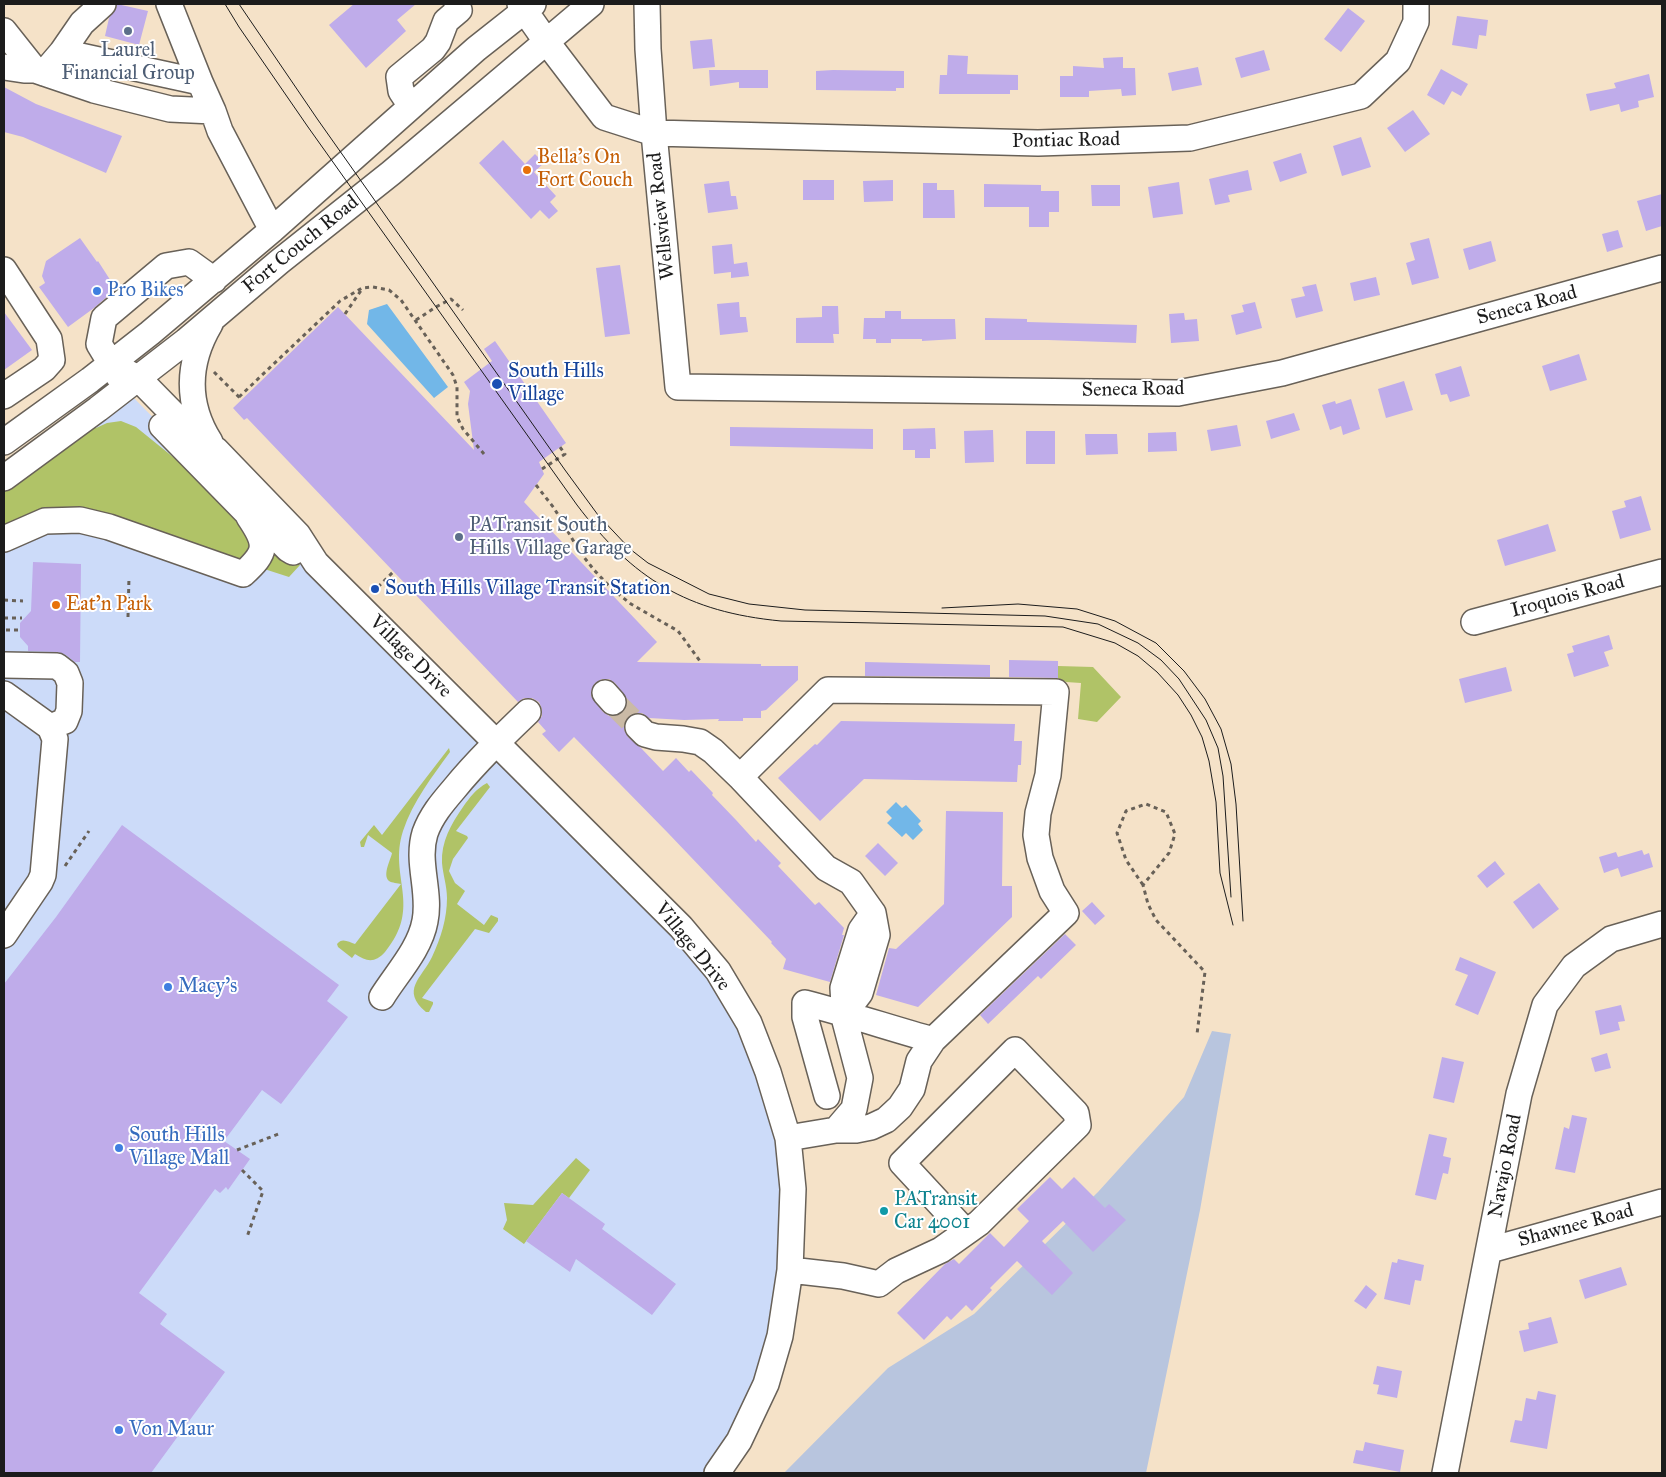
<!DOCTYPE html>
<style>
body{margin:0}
#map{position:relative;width:1666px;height:1477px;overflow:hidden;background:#f5e2c8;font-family:"IM FELL Great Primer",serif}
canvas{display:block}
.frame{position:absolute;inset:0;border:5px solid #1c1c1c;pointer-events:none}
</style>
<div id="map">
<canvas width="1666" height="1477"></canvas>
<div class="frame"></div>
</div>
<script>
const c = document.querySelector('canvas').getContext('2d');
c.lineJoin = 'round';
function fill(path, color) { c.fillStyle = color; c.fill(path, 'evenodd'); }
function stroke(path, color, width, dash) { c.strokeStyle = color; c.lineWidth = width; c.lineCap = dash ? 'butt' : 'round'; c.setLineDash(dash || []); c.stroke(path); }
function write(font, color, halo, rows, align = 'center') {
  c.font = font + ' "IM FELL Great Primer",serif'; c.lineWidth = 4; c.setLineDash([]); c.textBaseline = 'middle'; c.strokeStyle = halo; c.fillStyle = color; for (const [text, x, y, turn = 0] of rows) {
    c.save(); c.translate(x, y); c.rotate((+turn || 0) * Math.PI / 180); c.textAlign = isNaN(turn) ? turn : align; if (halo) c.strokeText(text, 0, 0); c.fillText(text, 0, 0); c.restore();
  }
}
fill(new Path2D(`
 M125,389L192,457L718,971L788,1138L780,1336L717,1473H4V478Z`), '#ccdbf9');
fill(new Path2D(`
 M1212,1031L1231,1034L1200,1210L1146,1473H784L888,1368L974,1314L1098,1192L1184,1097Z`), '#b8c5de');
fill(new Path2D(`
 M121,421L136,427L199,478L259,542L239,561L107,513L81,508L4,528V490L94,425L96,428L107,423Z
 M271,536L300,565L289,577L258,567Z
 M1058,666L1093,667L1121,697L1097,722L1078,719L1081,683L1066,682L1058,678Z
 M449,748L450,752C432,777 413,801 403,831C388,877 423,906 385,952C375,963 367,962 355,954L352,958L338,947L337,944C342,937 349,942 355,944L401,884C398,883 392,883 389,881C382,875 391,859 392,853L368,835L364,847H361L360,842L374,825L382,835Z
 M487,783L490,787L456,831L467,836L468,838L453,859L449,871L455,883L465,891L457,904L484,925L491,915L498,918V921L489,933L475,929L422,998L433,1002V1004L429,1012H426C400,990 422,978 432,957C441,938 447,918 447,898C447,886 443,875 442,863C441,842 451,824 463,807C470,797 476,789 487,783Z
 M576,1158L590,1170L569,1198L562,1193L524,1244L503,1229L507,1220L504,1203L533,1205Z`), '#b0c367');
fill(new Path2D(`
 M387,304L448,387L434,398L367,324L369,310Z
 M896,802L902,808L906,805L921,821L918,824L923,830L913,840L906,833L902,837L887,823L892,818L886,812Z`), '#72b7e8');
fill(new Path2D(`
 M117,4L148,11L139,45L105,36L109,18L116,9Z
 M354,4H416L397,20L406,31L366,68L329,25Z
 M1348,8L1365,21L1341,52L1324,39Z
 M1457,16L1488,20L1486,36L1479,35L1477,49L1452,45Z
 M712,39L715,67L693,69L690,41Z
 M1264,50L1270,70L1241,78L1235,58Z
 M948,55L968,56L967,74L1018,75V90H1010V94H939L940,75H947Z
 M1123,57V68H1135L1136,95L1122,96L1121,89L1089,91V97H1060V76H1073V66L1104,68L1103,58Z
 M1198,67L1202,85L1172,91L1168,73Z
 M1441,69L1468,84L1461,96L1452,91L1444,105L1427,95Z
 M709,70H768V88H739V82L710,86Z
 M833,70L904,71V88H896V91L816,90V71Z
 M1649,74L1654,97L1638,101L1639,107L1621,112L1619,104L1590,111L1586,94L1616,88L1614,83Z
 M4,87L36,104L122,136L106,173L23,137L4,132Z
 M1413,110L1430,134L1405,152L1387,128Z
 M1361,137L1371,167L1342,176L1333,146Z
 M503,140L525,164L535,154L544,163L534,172L556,196L550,202L558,211L549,219L540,210L531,219L479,163Z
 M1301,153L1307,173L1280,182L1273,162Z
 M1248,170L1252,190L1228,195L1230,202L1215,205L1209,179Z
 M803,180H834V200H803Z
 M893,180V201L864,202L863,181Z
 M729,181L731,196H736L738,209L708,213L704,184Z
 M1179,182L1183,214L1153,218L1148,187Z
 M923,183H937V190H954L955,218H923Z
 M984,184L1041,185V191H1059V212H1049V227H1029V207H984Z
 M1091,185H1120V206H1092Z
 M1662,194V226L1646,231L1637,201Z
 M1618,230L1623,247L1607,252L1602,234Z
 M80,238L97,262L98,261L116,289L94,308L68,327L39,287L45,283L42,276L46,261Z
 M1429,238L1439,278L1412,285L1406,263L1415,260L1410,243Z
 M1491,241L1496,261L1469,270L1463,249Z
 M732,244L734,264L747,262L749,276L731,278V272L714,274L712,246Z
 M620,265L630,334L605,337L596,268Z
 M1376,277L1380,295L1354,301L1350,283Z
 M1316,284L1323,311L1296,318L1291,299L1305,296L1302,287Z
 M739,302L740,317H746L748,332L720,335L717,304Z
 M1255,302L1262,328L1236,335L1231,315L1244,312L1242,305Z
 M822,306H838L839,334H833L834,343H796V318L822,317Z
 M338,307L474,450L468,404L470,391L464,382L492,361L484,349L495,341L566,443L539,462L544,474L524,502L657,642L637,662L761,664V666H798V680L766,710L761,711V718H743V721H718L719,719L684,720L649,718L642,713H635L628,717L624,723V730L628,737L641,748L663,771L676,758L689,772L691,770L713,793L712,795L736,820L756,842L758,839L781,863L778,866L815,905L819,902L844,928L842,935H844L830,982L783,969L786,959L771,943L772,942L668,833L574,737L559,752L542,734L546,731L538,722L542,716V709L539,702L532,698H524L518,702L247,418L244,420L233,408ZM602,679H609L615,683L627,699L626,707L623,712L616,716H609L603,712L591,696L592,688L595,683Z
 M885,311H901V319H955L956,339L922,341V339H891V343H876V339H863L864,318H885Z
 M4,312L32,350L4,370Z
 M1184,313L1185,320L1197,319L1199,341L1171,343L1169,314Z
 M985,318L1027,319V322L1137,325L1136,343L1048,340H985Z
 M1579,354L1587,380L1550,391L1542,366Z
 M1461,366L1470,396L1450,402L1447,394L1441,395L1435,374Z
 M1404,381L1413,410L1386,418L1378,389Z
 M1351,399L1360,429L1343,435L1341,426L1330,430L1322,405L1335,401L1336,404Z
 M1294,413L1300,430L1271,439L1266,421Z
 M1237,425L1241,446L1211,451L1207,430Z
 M730,427L873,429V449L730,446Z
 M935,428L936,449H930V458H915V450H903V429Z
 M993,430L994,462L965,463L964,431Z
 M1026,431H1055V464H1026Z
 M1176,432L1177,451L1148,452V433Z
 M1085,434H1117L1118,454L1086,455Z
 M1641,496L1651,530L1620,539L1612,511L1626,507L1624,501Z
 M1548,524L1556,551L1505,566L1497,540Z
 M33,562L81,564L80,662H75L66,655L58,652L28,651V646L20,637V623L31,611Z
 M1609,635L1613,649L1604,652L1609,666L1574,677L1567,654L1574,652L1572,646Z
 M1009,660L1058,661V678L1009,677Z
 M865,662L990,665V677L865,676Z
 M1506,667L1512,691L1465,703L1459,679Z
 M841,721L1015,724L1014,741H1022L1021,765H1018L1017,782L864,779L820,821L778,778L815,744L817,745Z
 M946,811L1003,812L1002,886H1012V917L918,1007L876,995L889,948L896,949L944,904Z
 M122,825L339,985L327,1001L348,1017L281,1104L262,1090L224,1141L250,1159L228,1190L226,1187L220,1193L215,1189L139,1293L167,1314L160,1324L225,1372L151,1473H4V984L56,917Z
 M878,843L898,863L885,876L865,856Z
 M1642,850L1644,855L1649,853L1653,867L1621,877L1618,868L1604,873L1599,857L1616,852L1618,857Z
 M1495,861L1505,874L1487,888L1477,876Z
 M1539,883L1559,909L1533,929L1513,902Z
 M1092,902L1105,916L1095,925L1082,911Z
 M1065,934L1076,945L1041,979L1038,976L988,1024L980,1015Z
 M1460,957L1496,972L1478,1015L1455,1005L1468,975L1455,970Z
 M1621,1005L1625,1021L1618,1022L1620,1030L1600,1035L1595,1011Z
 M1607,1053L1611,1068L1595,1072L1591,1058Z
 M1442,1057L1464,1062L1454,1103L1433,1098Z
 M1572,1115L1587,1118L1575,1173L1555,1169L1564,1127L1569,1129Z
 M1429,1134L1447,1138L1443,1156L1451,1158L1448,1174L1443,1173L1436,1200L1415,1195Z
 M1050,1177L1062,1189L1074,1177L1105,1208L1109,1204L1126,1220L1093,1252L1063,1221L1042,1241L1073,1273L1052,1295L1017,1261L990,1288L992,1290L972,1311L966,1305L951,1320L947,1316L924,1340L897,1313L945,1264L954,1259L959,1264L990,1233L1004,1247L1029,1221L1017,1209Z
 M562,1193L605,1224L602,1229L676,1284L652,1315L576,1259L570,1272L526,1241Z
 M1398,1259L1424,1265L1421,1281L1415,1280L1410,1305L1384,1299L1392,1262L1397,1263Z
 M1621,1267L1627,1285L1585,1299L1579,1280Z
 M1366,1285L1377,1294L1366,1309L1354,1301Z
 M1551,1317L1558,1343L1524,1352L1519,1331L1529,1329L1528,1323Z
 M1377,1366L1402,1371L1397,1398L1377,1394L1379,1385L1373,1384Z
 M1538,1391L1556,1395L1547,1449L1510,1442L1515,1420L1522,1421L1526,1398L1536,1400Z
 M1365,1442L1404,1450L1400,1472L1353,1463L1356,1450L1363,1451Z`), '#bfacea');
stroke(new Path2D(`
 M613,702L638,727`), '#cabaa6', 25, [25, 12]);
const minor = new Path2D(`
 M169,4L200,82
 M520,4L546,41L604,117L654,133L1038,143L1190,138L1361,96L1398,61L1416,22V4
 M647,4L648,49L654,133L678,387L1178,393L1282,373L1662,268
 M4,31L35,70L94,90L170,109L213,111L220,131L272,230
 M62,52L82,23L103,4
 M4,67L24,70H35
 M44,73L62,52L200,82L213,111
 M411,106L401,91L399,77L433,49L438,42L446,21L459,10L457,4
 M4,270L49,339L52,360L44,369L4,396
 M112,364L139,379L193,434L216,450L298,535L316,563L681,927L718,971L749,1023L768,1072L788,1138L793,1189L790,1270L780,1336L766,1384L739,1441L717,1473
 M119,377L99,344L104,318L166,266L189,262L214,280
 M162,426L247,513L270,531L288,549L293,552
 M4,442L90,380L150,333L272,230L476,49L533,4
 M210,442C186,404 187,363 210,324
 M4,478L98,409L186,341L279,262L391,173L591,4
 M4,539L45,521L80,520L109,527L243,574C267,552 268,545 249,517
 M1474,622L1662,572
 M4,665L57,666L66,673L70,683L69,711L65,721L50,727
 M605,693L613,702
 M4,694L50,727L55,739L43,875L40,882L4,935
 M638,727L645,734L656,737L683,739L700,742L713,751L740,777L826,868L851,882L873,913
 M740,777L828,690L1056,692L1048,775L1038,813L1036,835L1040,858L1052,891L1066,913L933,1040L919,1061L912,1089L900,1107L886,1120L871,1127L856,1130H836L788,1138
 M382,997C397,973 420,949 425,921C431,892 416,862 425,833C431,816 442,803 454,789C477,761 502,737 528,712
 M827,1096L805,1017V1003C848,1014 890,1028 933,1040
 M836,1130L854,1109L860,1078L845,1021L843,988L861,930L873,913L877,935L860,993L845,1013
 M1490,1250L1662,1202
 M790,1270L843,1276L879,1284L896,1271L941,1250L979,1223L1078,1125L1076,1113L1015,1050L902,1163L966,1232
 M1445,1473L1519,1094L1545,1005L1574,966L1611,939L1662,924`);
stroke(minor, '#686158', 28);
stroke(new Path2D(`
 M345,314L362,289
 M416,320L436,307L451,299L463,310
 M214,372L242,400
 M239,397L340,301L362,288L373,287L389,290L401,300L453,375L457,387V417L463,429L484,454
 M542,469L565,454L560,447
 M536,485L554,508L580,552L594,570L612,589L631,604L678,631L700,661
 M378,587L394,571
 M4,600L23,601
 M128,617L129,577
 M4,618H22
 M6,630H20
 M65,866L89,831
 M1143,885L1126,860L1117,833L1126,811L1146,804L1166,812L1175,834L1169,853L1143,885L1148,904L1156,920L1205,972L1197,1034
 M237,1150L281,1133
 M242,1170L263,1191L247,1237`), '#686158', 3, [4, 4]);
stroke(minor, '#fff', 25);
stroke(new Path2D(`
 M225,4L239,27L308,127L577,505C633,579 687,612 781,621L1063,627L1115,643L1138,656L1157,672L1178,695L1191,715L1202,737L1209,761L1216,802L1220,873L1233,925
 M239,4L318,120L565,470L598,515L630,549L648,563L709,594L749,604L805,610L1045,616L1098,624L1138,643L1161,660L1179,679L1206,720L1218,748L1223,776L1231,897
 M942,608L1018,604L1077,609L1115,621L1156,643L1184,671L1205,699L1221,729L1231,764L1236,804L1243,921`), '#1c1c1c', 1);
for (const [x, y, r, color] of [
 [128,31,5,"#5c6f8a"],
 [527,170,5,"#e8710a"],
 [97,291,5,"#3f7fe0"],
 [497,384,6,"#1a4fb4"],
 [459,537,5,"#5c6f8a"],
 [375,589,5,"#1a4fb4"],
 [56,605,5,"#e8710a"],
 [168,987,5,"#3f7fe0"],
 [119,1148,5,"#3f7fe0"],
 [884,1211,5,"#0f9aa8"],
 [119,1430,5,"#3f7fe0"]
]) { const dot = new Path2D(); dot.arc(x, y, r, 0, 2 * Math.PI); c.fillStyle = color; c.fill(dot); stroke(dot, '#fff', 2); }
write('20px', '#4e5e75', '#fff', [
 ["Laurel",128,51],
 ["Financial Group",128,74],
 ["PATransit South",469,526,"left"],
 ["Hills Village Garage",469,549,"left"]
]);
write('20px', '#1c1c1c', '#fff', [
 ["Pontiac Road",1066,141,-1],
 ["Wellsview Road",662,216,-96],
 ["Fort Couch Road",301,245,-39],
 ["Seneca Road",1527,306,-15],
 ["Seneca Road",1133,390,-1],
 ["Iroquois Road",1568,597,-15],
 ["Village Drive",410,657,45],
 ["Village Drive",692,947,51],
 ["Navajo Road",1506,1166,-79],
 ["Shawnee Road",1576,1226,-15]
]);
write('20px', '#c56008', '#fff', [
 ["Bella's On",537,158],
 ["Fort Couch",537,181],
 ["Eat'n Park",66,605]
], 'left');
write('20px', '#366cbe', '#fff', [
 ["Pro Bikes",107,291],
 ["Macy's",178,987],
 ["South Hills",129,1136],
 ["Village Mall",129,1159],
 ["Von Maur",129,1430]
], 'left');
write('20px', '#164399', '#fff', [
 ["South Hills",508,372],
 ["Village",508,395],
 ["South Hills Village Transit Station",385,589]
], 'left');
write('20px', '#0d838f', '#fff', [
 ["PATransit",894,1200],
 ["Car 4001",894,1223]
], 'left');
</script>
